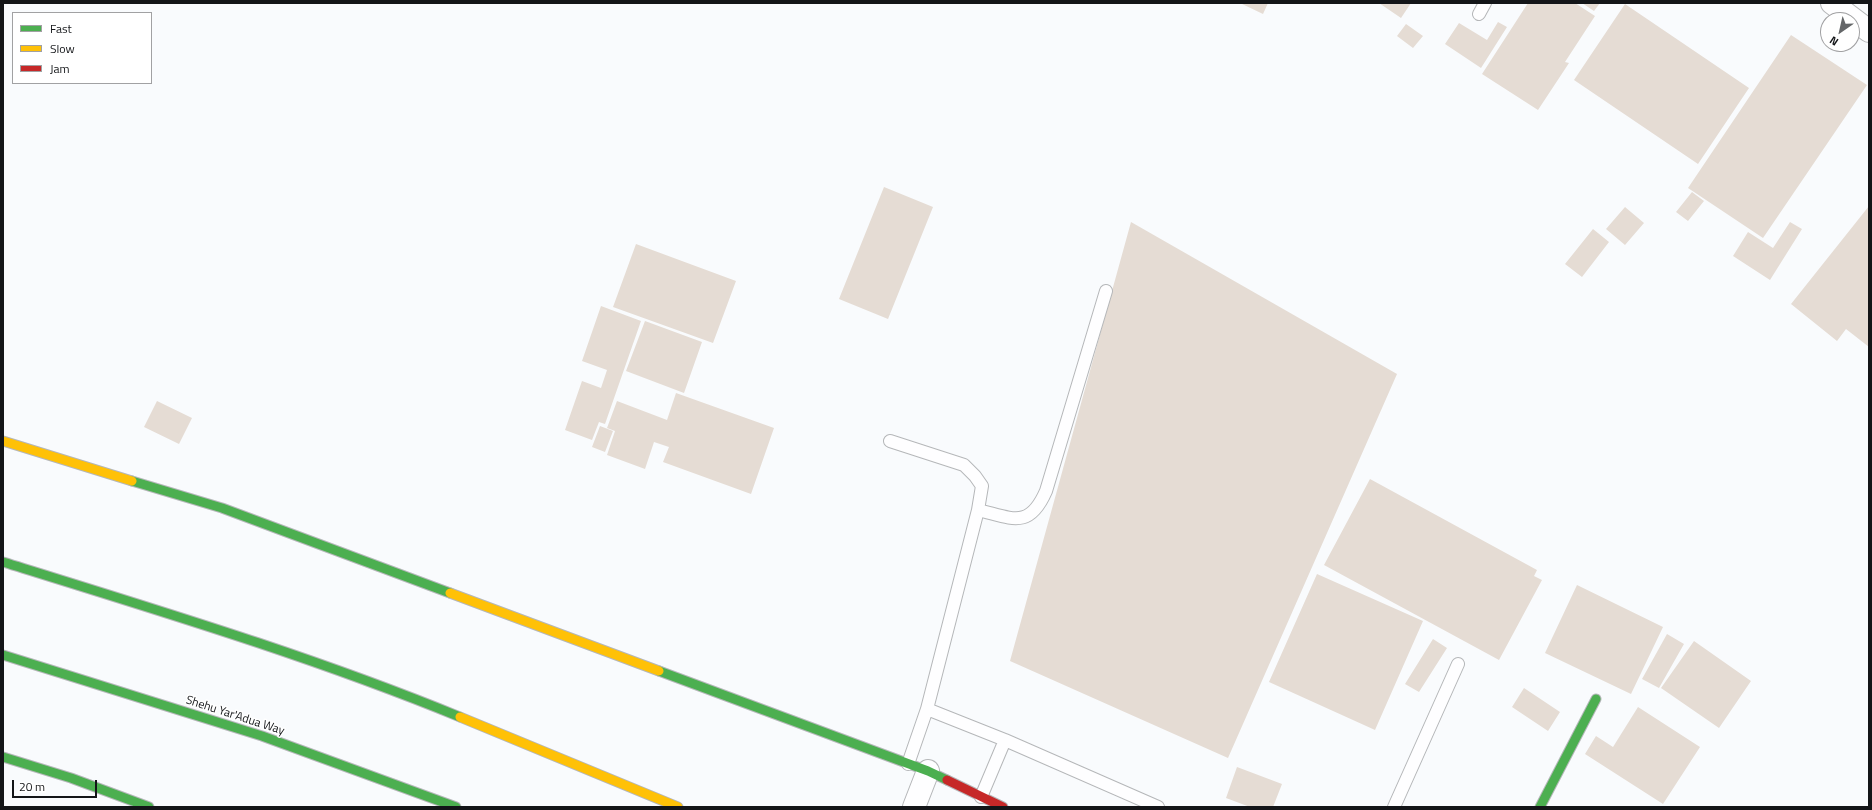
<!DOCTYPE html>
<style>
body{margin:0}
#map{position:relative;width:1872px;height:810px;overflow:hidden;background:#f9fbfd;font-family:"Titillium Web",sans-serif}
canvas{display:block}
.frame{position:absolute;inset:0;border:4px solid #131518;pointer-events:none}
.legend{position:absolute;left:12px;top:12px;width:140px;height:72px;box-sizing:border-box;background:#fff;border:1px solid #a1a1a3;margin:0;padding:5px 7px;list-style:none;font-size:12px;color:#131518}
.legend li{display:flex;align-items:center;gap:8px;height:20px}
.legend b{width:20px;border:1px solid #a1a1a3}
.north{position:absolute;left:1820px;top:12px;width:40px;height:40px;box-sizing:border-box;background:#fff;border:1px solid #a1a1a3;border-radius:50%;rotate:214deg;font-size:11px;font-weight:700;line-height:16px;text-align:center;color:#131518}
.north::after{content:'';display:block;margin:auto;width:14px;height:18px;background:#646668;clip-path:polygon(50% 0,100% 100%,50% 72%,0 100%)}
.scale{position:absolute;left:12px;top:780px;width:85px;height:18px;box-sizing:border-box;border:2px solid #131518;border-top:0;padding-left:5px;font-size:12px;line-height:14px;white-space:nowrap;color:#131518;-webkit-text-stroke:3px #fff;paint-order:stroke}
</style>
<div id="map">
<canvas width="1872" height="810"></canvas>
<div class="frame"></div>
<ul class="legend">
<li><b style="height:5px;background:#4caf50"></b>Fast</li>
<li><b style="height:5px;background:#ffc107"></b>Slow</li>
<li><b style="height:5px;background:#c62828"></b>Jam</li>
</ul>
<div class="north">N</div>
<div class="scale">20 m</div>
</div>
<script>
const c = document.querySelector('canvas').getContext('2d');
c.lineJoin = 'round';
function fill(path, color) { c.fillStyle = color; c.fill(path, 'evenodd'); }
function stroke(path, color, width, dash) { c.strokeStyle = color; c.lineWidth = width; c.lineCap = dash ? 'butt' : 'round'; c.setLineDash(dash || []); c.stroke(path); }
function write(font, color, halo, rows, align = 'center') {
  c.font = font + ' "Titillium Web",sans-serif'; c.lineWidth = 3; c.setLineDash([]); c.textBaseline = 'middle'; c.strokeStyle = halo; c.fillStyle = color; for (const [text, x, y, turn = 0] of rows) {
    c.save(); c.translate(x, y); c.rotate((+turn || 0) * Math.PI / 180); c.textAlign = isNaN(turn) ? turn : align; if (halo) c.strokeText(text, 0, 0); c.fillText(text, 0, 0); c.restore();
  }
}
fill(new Path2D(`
 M1240,3H1268L1263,14Z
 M1379,3H1411L1401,18Z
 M1528,3H1575L1595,16L1565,62L1569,63L1538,110L1482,74Z
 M1582,3H1600L1594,11Z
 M1625,4L1749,88L1698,164L1574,80Z
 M1498,22L1507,27L1481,68L1445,44L1459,23L1487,40Z
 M1406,24L1423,36L1413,48L1397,36Z
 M1791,35L1867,85L1763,238L1688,188Z
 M884,187L933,207L888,319L839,299Z
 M1692,192L1704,201L1688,221L1676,212Z
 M1869,206V347L1846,329L1837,341L1791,304Z
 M1625,207L1644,223L1625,245L1606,229Z
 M1131,222L1397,374L1228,758L1010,661Z
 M1790,222L1802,229L1770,280L1733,256L1748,232L1773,248Z
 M1593,229L1609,242L1582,277L1565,264Z
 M636,244L736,281L713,343L613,307Z
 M601,306L641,321L605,424L599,422L592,440L565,430L582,381L601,388L607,370L582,361Z
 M645,321L702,342L684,393L626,371Z
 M676,393L774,428L751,494L663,462L669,447L654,442L645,469L607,455L615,431L607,428L617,401L667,420Z
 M157,401L192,418L179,444L144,427Z
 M600,426L613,431L605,452L592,447Z
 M1370,479L1537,570L1534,576L1542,580L1499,660L1324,565Z
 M1317,574L1423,621L1375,730L1269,682Z
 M1577,585L1663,627L1631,694L1545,653Z
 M1667,634L1684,644L1659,688L1642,679Z
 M1433,639L1447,648L1419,692L1405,684Z
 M1694,641L1751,681L1719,728L1661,688Z
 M1524,688L1560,712L1548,731L1512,707Z
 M1638,707L1700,747L1663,804L1585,754L1596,736L1613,747Z
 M1237,767L1282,784L1273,807H1250L1226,798Z`), '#e5dcd4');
const lane = new Path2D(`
 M1479,14L1485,3
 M890,441L964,465L975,476L982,486L978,510L927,709
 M978,510C1012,518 1029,530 1046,491L1106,291
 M908,764L927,709L1005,740
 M981,797L1005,740L1158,807
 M1394,807L1458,664`);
const street = new Path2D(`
 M1832,3L1869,31
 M914,807L928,771`);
const fast = new Path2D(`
 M132,481L222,508L450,593
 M3,562C157,610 311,656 460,717
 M3,655L262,736L456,807
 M659,671L928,771L947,780
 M3,757L71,778L149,807
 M1540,807L1596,699`);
const slow = new Path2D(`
 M3,441L132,481
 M450,593L659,671
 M460,717L678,807`);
const jam = new Path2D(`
 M947,780L1003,807`);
stroke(lane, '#b5b7b9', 14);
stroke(street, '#b5b7b9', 24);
stroke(fast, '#b5b7b9', 11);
stroke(slow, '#b5b7b9', 11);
stroke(jam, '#b5b7b9', 11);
stroke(lane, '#fefeff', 12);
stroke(street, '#fefeff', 22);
stroke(fast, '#4caf50', 9);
stroke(slow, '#ffc107', 9);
stroke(jam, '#c62828', 9);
write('12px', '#131518', '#fff', [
 ["Shehu Yar'Adua Way",235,716,18]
]);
</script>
